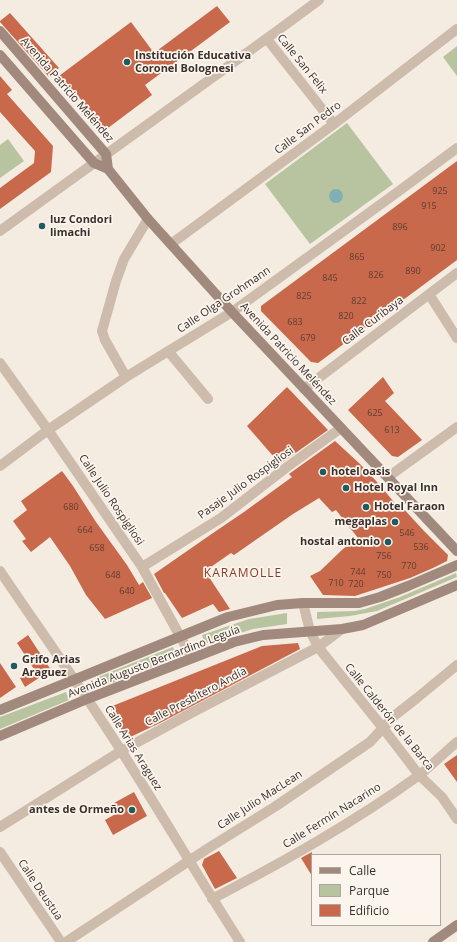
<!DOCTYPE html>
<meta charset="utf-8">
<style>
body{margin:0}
#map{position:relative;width:457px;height:942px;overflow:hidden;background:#f4ebe1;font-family:"Open Sans",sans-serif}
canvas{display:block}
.legend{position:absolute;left:311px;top:854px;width:130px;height:72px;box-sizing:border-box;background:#fbf5ee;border:1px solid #aea6a0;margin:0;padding:5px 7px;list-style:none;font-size:12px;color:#3b302b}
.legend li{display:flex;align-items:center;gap:8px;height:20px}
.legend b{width:20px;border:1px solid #aea6a0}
</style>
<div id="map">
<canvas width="457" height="942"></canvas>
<ul class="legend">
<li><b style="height:5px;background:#a18a7d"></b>Calle</li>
<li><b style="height:11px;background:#b8c4a0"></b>Parque</li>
<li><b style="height:11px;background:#c8694b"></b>Edificio</li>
</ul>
</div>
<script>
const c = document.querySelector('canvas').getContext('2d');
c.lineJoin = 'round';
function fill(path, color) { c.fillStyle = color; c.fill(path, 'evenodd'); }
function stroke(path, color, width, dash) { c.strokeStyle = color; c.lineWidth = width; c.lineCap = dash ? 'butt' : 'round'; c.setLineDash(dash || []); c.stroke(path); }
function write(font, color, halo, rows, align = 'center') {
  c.font = font + ' "Open Sans",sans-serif'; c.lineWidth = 3.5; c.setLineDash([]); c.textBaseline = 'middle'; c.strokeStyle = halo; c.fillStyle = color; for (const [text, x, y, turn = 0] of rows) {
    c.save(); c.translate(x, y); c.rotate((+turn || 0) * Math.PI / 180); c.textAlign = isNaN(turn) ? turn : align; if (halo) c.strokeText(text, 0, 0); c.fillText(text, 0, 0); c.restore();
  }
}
fill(new Path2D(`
 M457,46V76L443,57Z
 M347,123L393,184L310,244L265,184Z
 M8,139L24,161L0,178V145Z
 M456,573L457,577L377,611L350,616L317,619V612L355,611L365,609L400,597Z
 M287,613V624L253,629L205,644L202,635L249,619Z
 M173,647L177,657L103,687L98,677Z
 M66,692L69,700L0,729V717Z`), '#b8c4a0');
fill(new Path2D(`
 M329 196a7 7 0 1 1 14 0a7 7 0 1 1-14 0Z`), '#7fb0b2');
fill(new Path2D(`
 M217,6L230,22L145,85L152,95L104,131L74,90L71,92L59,76L131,22L154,53Z
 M10,13L59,68L49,77L0,22V21Z
 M0,76L12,90L7,94L53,146L51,172L0,209V188L34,163L35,151L0,112Z
 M457,161V260L318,363L311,362L261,311V306Z
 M383,377L394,393L385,401L422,440L398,457L392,456L348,410Z
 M287,387L328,430L280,464L247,426Z
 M335,441L359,463L377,482L399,508L401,506L424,531L448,555L447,561L433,568L410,578L355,596L323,595L310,576L320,571L343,549L358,538L336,510L332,512L319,498L293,514L234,555L231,553L205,571L230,609L219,612L213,604L182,618L165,593H164L154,574L213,533L244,512L292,477L289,474Z
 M62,471L73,486L96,522L127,565L139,585L143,582L152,598L105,619L86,595L70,566L50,537L31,552L22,541L26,539L13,521L27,510L21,501Z
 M28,635L51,670L25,687L20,678L34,669L17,643Z
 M298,643L300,649L160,723L126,739L110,707L262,646Z
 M0,663L16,687L0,698Z
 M457,755V782L444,764Z
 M134,792L147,816L113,835L105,820L119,812L114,803Z
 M219,851L237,878L215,889L202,865L204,859Z
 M312,852V876L301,858Z`), '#c8694b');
stroke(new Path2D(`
 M267,39L334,124
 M0,231L277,31L319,0
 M171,244L334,124L457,29
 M429,294L457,338
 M168,351L208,399
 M0,363L48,430L142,567L192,658
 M126,377L105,340L102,331L116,281L124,259L148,219
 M304,389L457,273
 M0,466L48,430L126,377L232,312L399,191L457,148
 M388,477L457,427
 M142,567L221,518L287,467L341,428
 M0,571C40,630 82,689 120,749C161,813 199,878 240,942
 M303,603L310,631L318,647L383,728L419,775L442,797L457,819
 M0,827L121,751L193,712L318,647L342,629
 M0,852L61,942
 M212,899C283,862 353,823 418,776C431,766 444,753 457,742
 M66,942L207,849L276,806L370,742L394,716L417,698L457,665`), '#cdbbac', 10);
stroke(new Path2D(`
 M0,31L106,154L108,169
 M0,55L94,163L108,169L148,219L232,312L457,551
 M0,710L228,617L277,605L303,603H359L380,597L408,586L457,565
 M0,736L87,699L234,642L263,635L342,629L363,625L457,585
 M433,942L457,925`), '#a18a7d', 10);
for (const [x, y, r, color] of [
 [127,62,4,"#1f5a5e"],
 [42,226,4,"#1f5a5e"],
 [323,472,4,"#1f5a5e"],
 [346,488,4,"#1f5a5e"],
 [366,507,4,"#1f5a5e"],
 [395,522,4,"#1f5a5e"],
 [388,542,4,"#1f5a5e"],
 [14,666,4,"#1f5a5e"],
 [132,810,4,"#1f5a5e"]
]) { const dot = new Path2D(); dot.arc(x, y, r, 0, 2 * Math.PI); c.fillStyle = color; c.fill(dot); stroke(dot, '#fbf5ee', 1.5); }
write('9px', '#5e3e33', null, [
 ["925",440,191],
 ["915",429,206],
 ["896",400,227],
 ["902",438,248],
 ["865",357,257],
 ["890",413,271],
 ["826",376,275],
 ["845",330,278],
 ["825",304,296],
 ["822",359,301],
 ["820",346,316],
 ["683",295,322],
 ["679",308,338],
 ["625",375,413],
 ["613",392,430],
 ["680",71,507],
 ["664",85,530],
 ["546",407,533],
 ["536",421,547],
 ["658",97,548],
 ["756",384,556],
 ["770",409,566],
 ["744",358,572],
 ["648",113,575],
 ["750",384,575],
 ["710",336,583],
 ["720",356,584],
 ["640",127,591]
]);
write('bold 11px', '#3b302b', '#fbf5ee', [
 ["Institución Educativa",135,56],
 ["Coronel Bolognesi",135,69],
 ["luz Condori",50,220],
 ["limachi",50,233],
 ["hotel oasis",331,472],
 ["Hotel Royal Inn",354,488],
 ["Hotel Faraon",374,507],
 ["megaplas",387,522,"right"],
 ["hostal antonio",380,542,"right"],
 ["Grifo Arias",22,660],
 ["Araguez",22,673],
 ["antes de Ormeño",124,810,"right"]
], 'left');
write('11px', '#3b302b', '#fbf5ee', [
 ["Calle San Felix",302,64,51],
 ["Avenida Patricio Meléndez",67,90,49],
 ["Calle San Pedro",308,128,-37],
 ["Calle Olga Grohmann",224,300,-34],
 ["Calle Curibaya",373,321,-37],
 ["Avenida Patricio Meléndez",288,354,47],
 ["Pasaje Julio Rospigliosi",246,483,-36],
 ["Calle Julio Rospigliosi",111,500,56],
 ["Avenida Augusto Bernardino Leguía",154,662,-21],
 ["Calle Presbítero Andía",196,697,-28],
 ["Calle Calderón de la Barca",389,717,51],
 ["Calle Arias Araguez",133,748,58],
 ["Calle Julio MacLean",260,800,-33],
 ["Calle Fermín Nacarino",332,816,-32],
 ["Calle Deustua",40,890,56]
]);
c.letterSpacing = '1px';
write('12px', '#8c3b22', '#fbf5ee', [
 ["KARAMOLLE",243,574]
]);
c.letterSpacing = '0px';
</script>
